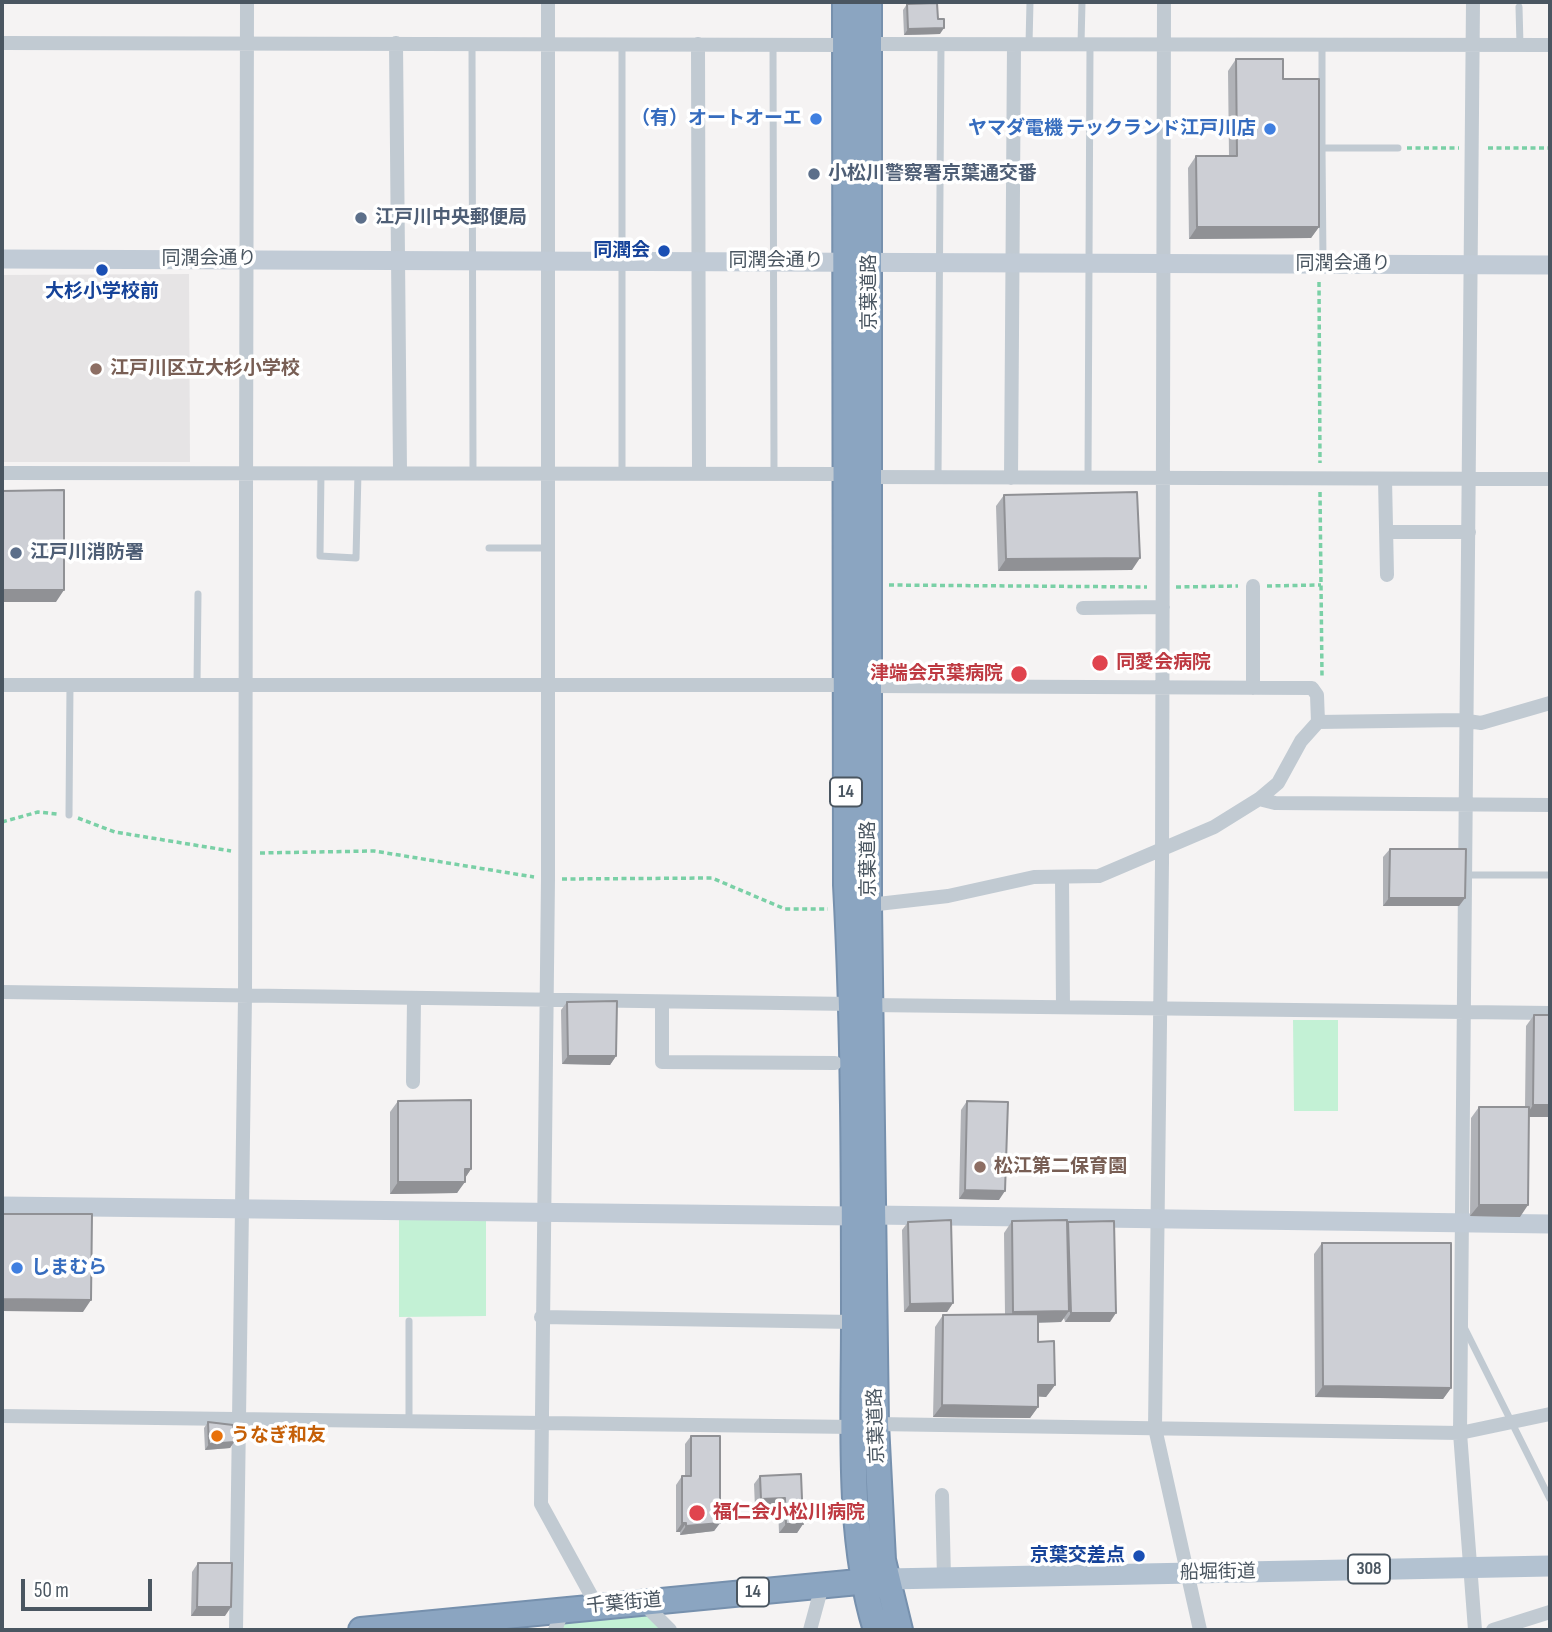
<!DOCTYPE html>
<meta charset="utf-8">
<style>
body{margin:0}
#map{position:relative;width:1552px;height:1632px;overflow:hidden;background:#f5f3f3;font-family:"Sofia Sans Condensed",sans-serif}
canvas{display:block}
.frame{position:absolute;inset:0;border:4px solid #4a5661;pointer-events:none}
.scale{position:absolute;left:21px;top:1579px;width:131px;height:32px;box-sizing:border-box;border:4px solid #4a5661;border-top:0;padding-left:9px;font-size:21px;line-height:24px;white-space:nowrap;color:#4a5661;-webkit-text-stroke:5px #fff;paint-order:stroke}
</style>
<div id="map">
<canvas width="1552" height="1632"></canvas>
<div class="frame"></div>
<div class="scale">50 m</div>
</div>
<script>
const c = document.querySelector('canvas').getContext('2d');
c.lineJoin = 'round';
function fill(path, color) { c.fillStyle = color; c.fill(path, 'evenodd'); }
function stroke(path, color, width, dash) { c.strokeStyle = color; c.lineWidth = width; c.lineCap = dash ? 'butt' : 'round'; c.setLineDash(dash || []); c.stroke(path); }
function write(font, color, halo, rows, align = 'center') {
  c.font = font + ' "Sofia Sans Condensed","Noto Sans JP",sans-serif'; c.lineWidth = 7; c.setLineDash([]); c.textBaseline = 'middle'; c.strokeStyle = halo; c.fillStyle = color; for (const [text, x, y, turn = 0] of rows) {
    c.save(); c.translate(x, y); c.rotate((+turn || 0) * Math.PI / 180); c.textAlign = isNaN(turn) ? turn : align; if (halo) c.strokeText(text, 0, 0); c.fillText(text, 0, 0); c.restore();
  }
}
fill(new Path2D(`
 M189,274L190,462H2V275Z`), '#e6e4e5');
fill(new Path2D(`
 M1293,1020H1338V1111H1294Z
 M399,1217L486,1219V1316L399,1317Z
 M642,1602L670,1630H555L563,1610Z`), '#c3f1d5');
const highway = new Path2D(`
 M845,2L846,885C854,1031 854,1178 854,1325C854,1421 847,1538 876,1630
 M869,2V905L876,1424L883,1560L900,1630
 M361,1630L879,1580`);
stroke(highway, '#7690ad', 28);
stroke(new Path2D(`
 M1407,148H1459
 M1488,148H1550
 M1319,282L1320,463
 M1320,492L1322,676
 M889,585L1147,587
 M1267,586L1321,585
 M1176,587L1238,586
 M78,818L115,832L231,851
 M2,822L38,812L57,814
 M260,853L374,851L534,877
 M562,879L712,878L785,909H828`), '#7ad0a6', 3.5, [5, 3.5]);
stroke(new Path2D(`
 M1519,7L1520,45
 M472,43L473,472
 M1029,44L1030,2
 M1081,44L1082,2
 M1322,45V148H1398
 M773,46L774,473
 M1322,148L1323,262
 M321,471L320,556L356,558L358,472
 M622,473V44
 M938,477L941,44
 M1088,477L1090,45
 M489,548H547
 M197,685L198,594
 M69,815L70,684
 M1466,875H1550
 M409,1321V1419
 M1465,1329L1550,1499`), '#c1cad2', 7);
stroke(new Path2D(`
 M548,2V879L541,1504L597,1606
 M1164,2L1162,862L1155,1428L1200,1630
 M1473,2L1460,1433L1475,1630
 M2,43L844,45
 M396,43L400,471
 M698,44L699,473
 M869,44L1550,45
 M2,473L845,474
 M870,477L1550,479
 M1011,478L1014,45
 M1385,479L1387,575
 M1386,532H1469
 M1253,586V688
 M1083,608L1163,607
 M2,685H846
 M869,686L1312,688L1317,695L1318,722
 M1259,799L1275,803L1550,805
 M1062,877L1063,1007
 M869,905L948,896L1034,877L1099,876L1214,827L1259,799L1278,783L1301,741L1318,722L1461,720L1481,723L1550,703
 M2,992L852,1004
 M662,1002V1062L835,1063
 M870,1005L1550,1013
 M413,1082L414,999
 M541,1317L854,1322
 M2,1416L854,1427
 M876,1424L1460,1433L1550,1414
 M942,1495L944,1578
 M642,1602L670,1630
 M236,1630L245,996L247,2
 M555,1630L563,1610
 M810,1630L822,1586
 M1493,1630L1550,1612`), '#c1cad2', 14);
stroke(new Path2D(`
 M2,259L1550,265
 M2,1206L854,1216
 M873,1215L1550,1224`), '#c1cbd6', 19);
stroke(new Path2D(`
 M887,1579L1550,1566`), '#b3c2d1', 21);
stroke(highway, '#8ba5c1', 24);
fill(new Path2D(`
 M907,4L938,19L940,34L904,35L903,10Z
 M1236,59L1283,79L1319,227L1311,238L1189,239L1188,168L1196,156H1229L1228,71Z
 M1004,495L1132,570L998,571L996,506Z
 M1390,849L1465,898L1459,906H1383V857Z
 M567,1002L616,1056L610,1065L562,1064L561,1010Z
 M1534,1015H1550V1117H1529L1520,1217L1470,1216L1471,1118L1479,1107H1525L1526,1026Z
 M398,1101L471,1169L465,1178L457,1193L390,1194V1112Z
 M967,1101L999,1200L959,1199L961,1110Z
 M1012,1221L1067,1224L1068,1222L1110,1322H1065L1064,1318L1061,1322L1038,1323V1342L1055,1385L1046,1397L1038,1396V1407L1030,1418L933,1417L935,1327L943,1315L1005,1314L1004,1233Z
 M908,1222L953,1303L947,1312H904L902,1230Z
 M1322,1243L1451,1388L1443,1399L1315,1397L1314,1254Z
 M208,1422L234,1442L230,1448L205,1450L204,1428Z
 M691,1436L720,1523L714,1531L680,1535V1532H676V1485L682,1476H685V1444Z
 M801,1474L803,1524L797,1533H779L778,1507L755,1508L754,1484L760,1476Z
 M198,1563L225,1616H191L192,1572Z`), '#b0b2b7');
fill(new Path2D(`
 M944,28L940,34L904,35L908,29Z
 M1197,227H1319L1311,238L1189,239Z
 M1140,558L1132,570L998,571L1006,559Z
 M2,590H64L56,602H2Z
 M1389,898H1465L1459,906H1383Z
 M568,1056H616L610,1065L562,1064Z
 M1533,1105H1550V1117H1525Z
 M465,1169H471L463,1181Z
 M398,1182H465L457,1193L390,1194Z
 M965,1190L1005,1191L999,1200L959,1199Z
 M1479,1205H1528L1520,1217L1470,1216Z
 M2,1299L91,1300L83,1312L2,1311Z
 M953,1303L947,1312H904L910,1304Z
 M1069,1311L1061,1322L1005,1323L1013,1312Z
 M1071,1313H1116L1110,1322H1065Z
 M1038,1385H1055L1046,1397L1030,1396Z
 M1323,1386L1451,1388L1443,1399L1315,1397Z
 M942,1405L1038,1407L1030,1418L933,1417Z
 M234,1442L230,1448L205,1450L209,1444Z
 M785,1498L778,1507L755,1508L761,1499Z
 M682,1523H686L680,1532H676Z
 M720,1523L714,1531L680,1535L686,1526Z
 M786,1524H803L797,1533H779Z
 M197,1607H231L225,1616H191Z`), '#909195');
const building = new Path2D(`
 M937,3L938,19H944V28L908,29L907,4Z
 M1236,59H1283V79H1319V227H1197L1196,156H1237Z
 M64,490V590H2V491Z
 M1137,492L1140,558L1006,559L1004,495Z
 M1390,849H1466L1465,898H1389Z
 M617,1001L616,1056H568L567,1002Z
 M1534,1015H1550V1105H1533Z
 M471,1100V1169H465V1182H398V1101Z
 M967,1101L1008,1102L1005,1191L965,1190Z
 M1479,1107H1529L1528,1205H1479Z
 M2,1214H92L91,1300L2,1299Z
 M951,1220L953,1303L910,1304L908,1222Z
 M1067,1220L1069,1311L1013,1312L1012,1221Z
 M1114,1221L1116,1313H1071L1068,1222Z
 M1322,1243H1451V1388L1323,1386Z
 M1038,1314V1342L1054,1341L1055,1385H1038V1407L942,1405L943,1315Z
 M208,1422L233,1425L234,1442L209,1444Z
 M691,1436H720V1523L686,1526V1523H682V1476H691Z
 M801,1474L803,1524H786L785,1498L761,1499L760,1476Z
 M198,1563H232L231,1607H197Z`);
fill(building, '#cdcfd5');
stroke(building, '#909195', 2);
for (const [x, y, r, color] of [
 [816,119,7,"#3f7fe0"],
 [1270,129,7,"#3f7fe0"],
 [814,174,7,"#5c6f8a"],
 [361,218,7,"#5c6f8a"],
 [664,251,7,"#1a4fb4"],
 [102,270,7,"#1a4fb4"],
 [96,369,7,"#8d6e63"],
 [16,553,7,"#5c6f8a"],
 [1100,663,9,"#e0444e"],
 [1019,674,9,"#e0444e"],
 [980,1167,7,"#8d6e63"],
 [17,1268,7,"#3f7fe0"],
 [217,1436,7,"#e8710a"],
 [697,1513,9,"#e0444e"],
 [1139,1556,7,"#1a4fb4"]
]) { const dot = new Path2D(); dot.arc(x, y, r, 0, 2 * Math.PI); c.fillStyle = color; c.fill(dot); stroke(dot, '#fff', 2.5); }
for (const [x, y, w] of [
 [846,792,32],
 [1369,1569,42],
 [753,1592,32]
]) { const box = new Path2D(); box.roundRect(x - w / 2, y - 14.5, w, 29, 5); c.fillStyle = '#fff'; c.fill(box); stroke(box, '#4a5661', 2); }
write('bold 18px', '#4a5661', null, [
 ["14",846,792],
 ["308",1369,1569],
 ["14",753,1592]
]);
write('bold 19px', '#366cbe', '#fff', [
 ["（有）オートオーエ",802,119],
 ["ヤマダ電機 テックランド江戸川店",1256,129],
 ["しまむら",31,1268,"left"]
], 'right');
write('bold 19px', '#4e5e75', '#fff', [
 ["小松川警察署京葉通交番",828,174],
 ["江戸川中央郵便局",375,218],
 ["江戸川消防署",30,553]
], 'left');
write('bold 19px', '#164399', '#fff', [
 ["同潤会",650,251],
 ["大杉小学校前",102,292,"center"],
 ["京葉交差点",1125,1556]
], 'right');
write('19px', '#4a5661', '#fff', [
 ["同潤会通り",209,259],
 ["同潤会通り",776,261],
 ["同潤会通り",1343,264],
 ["京葉道路",870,292,-90],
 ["京葉道路",869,859,-90],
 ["京葉道路",877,1426,-92],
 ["船堀街道",1218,1573,-1],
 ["千葉街道",624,1604,-5]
]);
write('bold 19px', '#785e54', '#fff', [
 ["江戸川区立大杉小学校",110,369],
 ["松江第二保育園",994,1167]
], 'left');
write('bold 19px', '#be3a42', '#fff', [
 ["同愛会病院",1116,663],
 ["津端会京葉病院",1003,674,"right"],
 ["福仁会小松川病院",713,1513]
], 'left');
write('bold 19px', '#c56008', '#fff', [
 ["うなぎ和友",231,1436]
], 'left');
</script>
